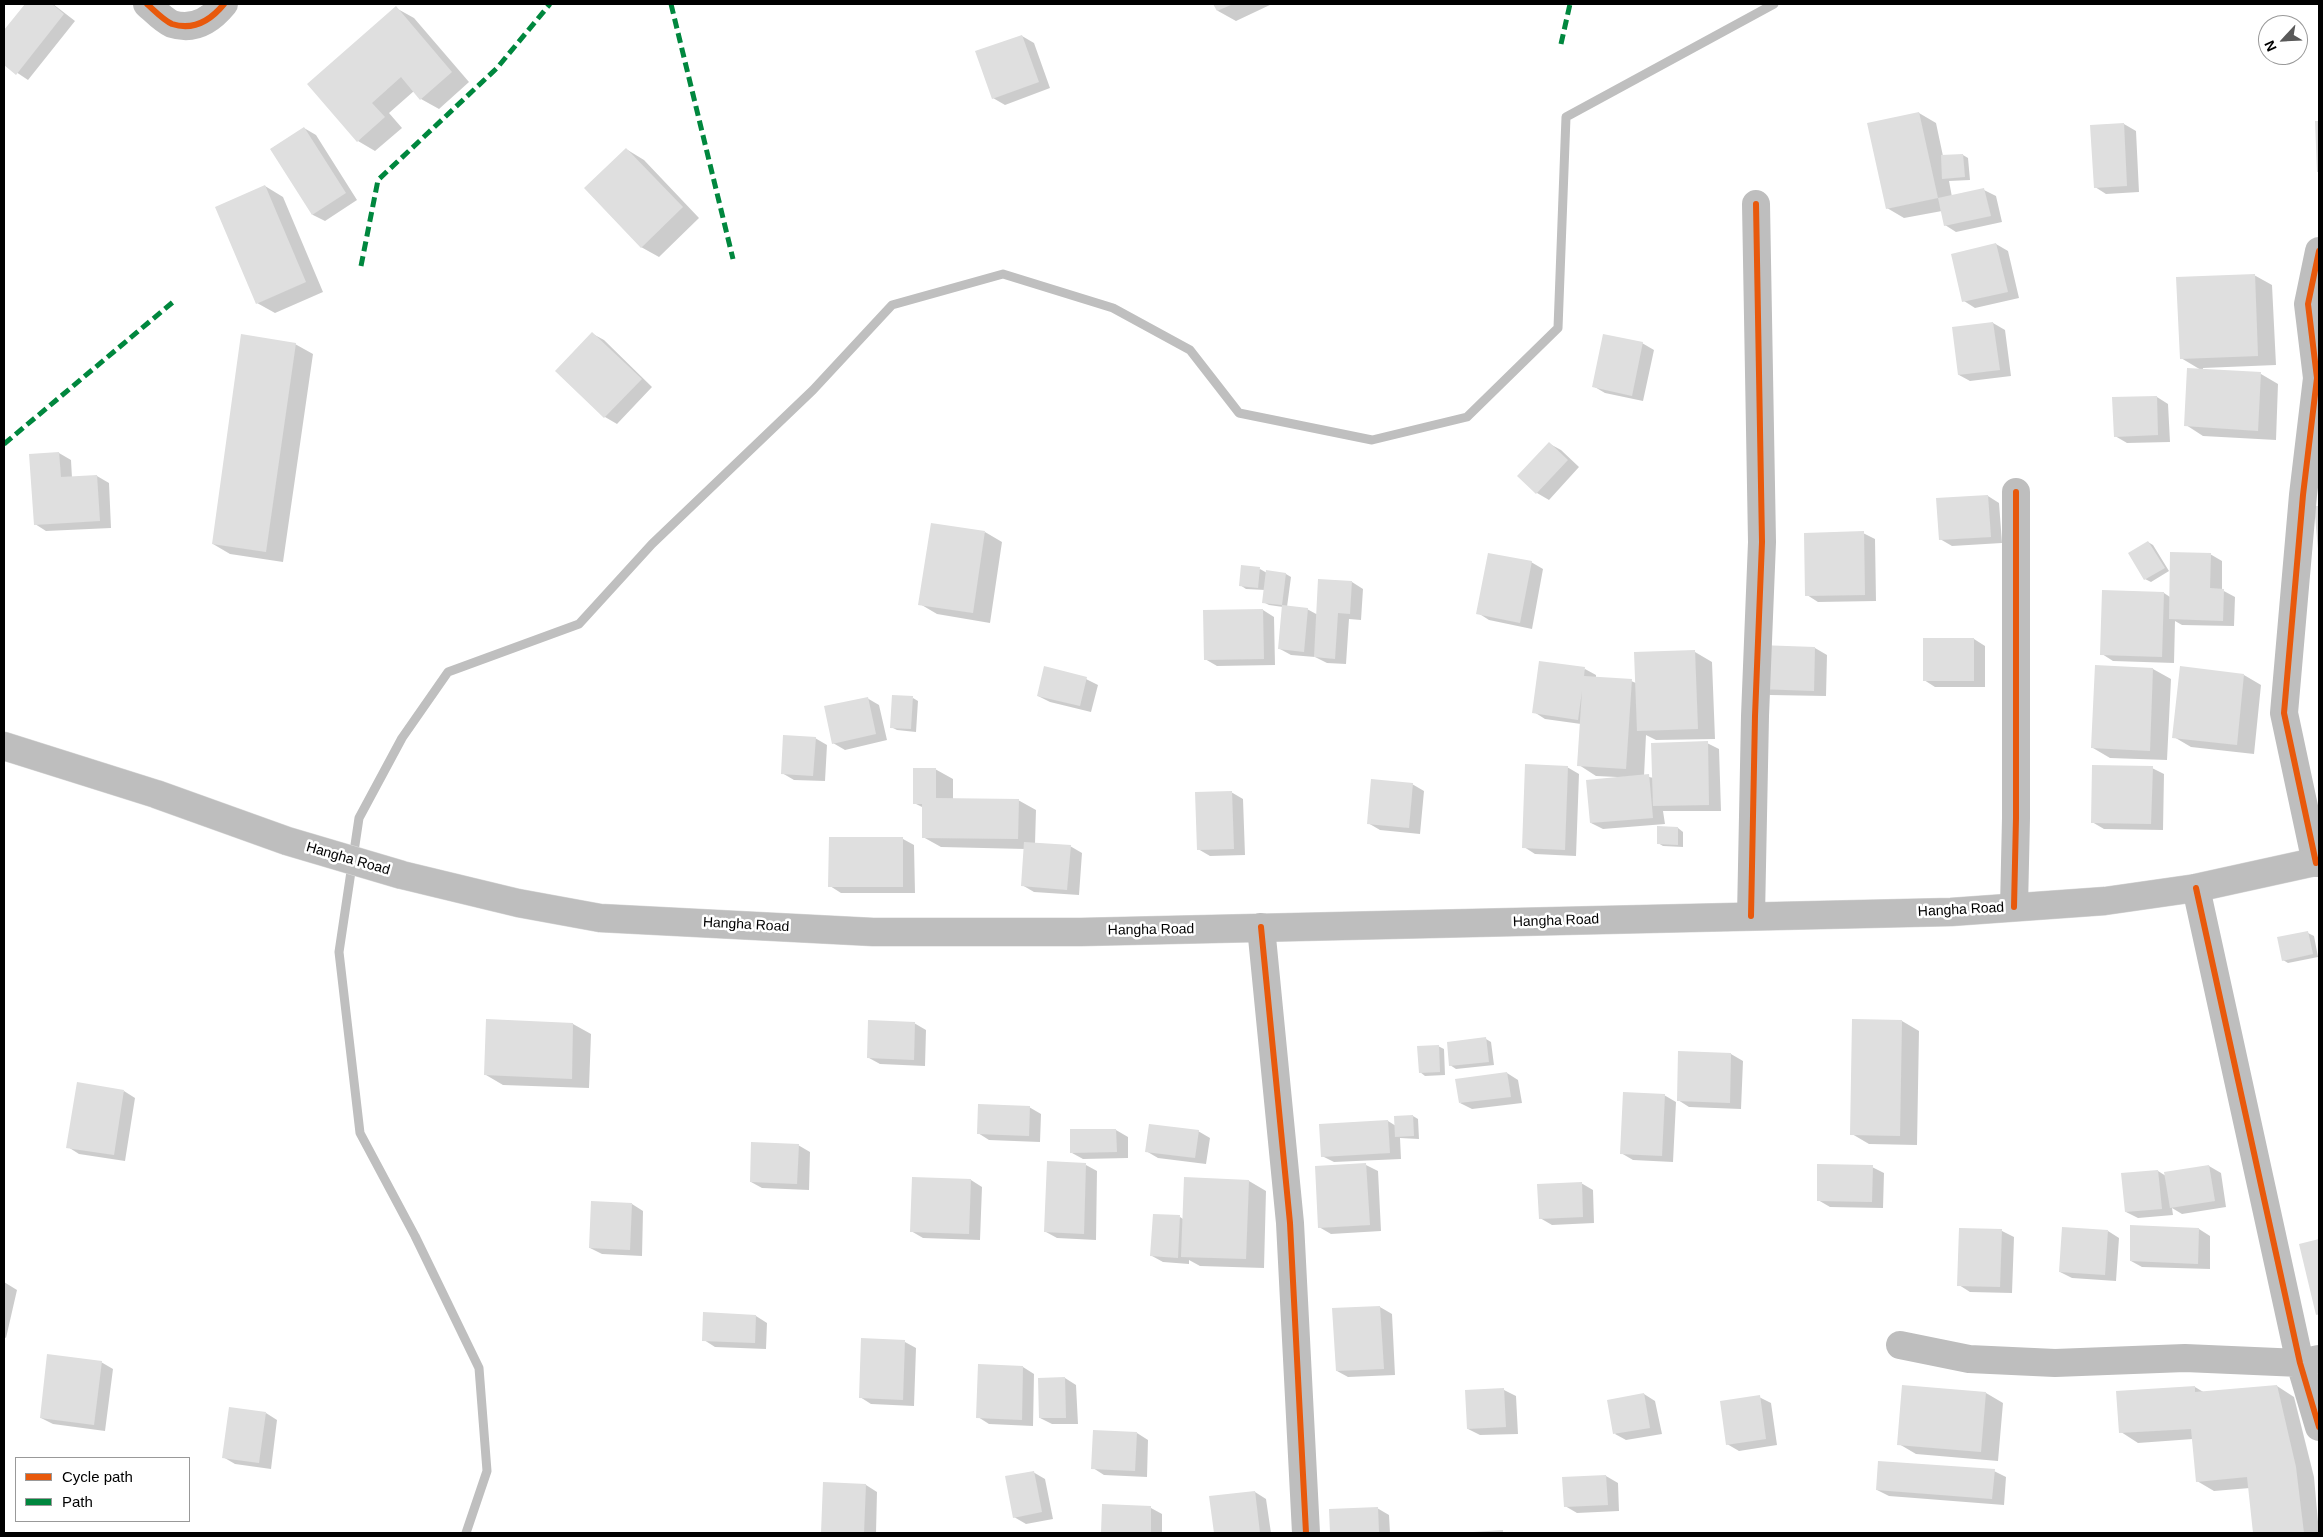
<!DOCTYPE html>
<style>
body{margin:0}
#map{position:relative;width:2323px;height:1537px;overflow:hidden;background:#fff;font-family:Helvetica,sans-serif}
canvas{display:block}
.frame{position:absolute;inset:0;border:5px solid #000;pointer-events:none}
.legend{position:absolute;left:15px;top:1457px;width:175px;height:65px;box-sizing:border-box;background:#fff;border:1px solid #999;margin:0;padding:6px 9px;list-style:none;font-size:15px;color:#000}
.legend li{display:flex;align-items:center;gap:10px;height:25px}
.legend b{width:25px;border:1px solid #999}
.north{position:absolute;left:2258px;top:15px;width:50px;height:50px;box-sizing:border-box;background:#fff;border:1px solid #999;border-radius:50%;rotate:245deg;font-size:14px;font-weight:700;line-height:20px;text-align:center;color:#000}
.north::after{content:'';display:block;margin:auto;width:18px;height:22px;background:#595959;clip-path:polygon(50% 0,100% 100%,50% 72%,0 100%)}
</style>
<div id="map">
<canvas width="2323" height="1537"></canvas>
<div class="frame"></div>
<ul class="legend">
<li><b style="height:6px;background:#e8590c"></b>Cycle path</li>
<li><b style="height:6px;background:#00873e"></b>Path</li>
</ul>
<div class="north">N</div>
</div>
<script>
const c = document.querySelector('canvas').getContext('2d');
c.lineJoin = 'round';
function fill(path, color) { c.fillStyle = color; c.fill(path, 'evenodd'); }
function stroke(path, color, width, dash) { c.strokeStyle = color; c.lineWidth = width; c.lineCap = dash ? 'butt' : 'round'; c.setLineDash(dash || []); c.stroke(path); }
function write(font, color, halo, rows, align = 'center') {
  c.font = font + ' Helvetica,sans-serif'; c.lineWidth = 5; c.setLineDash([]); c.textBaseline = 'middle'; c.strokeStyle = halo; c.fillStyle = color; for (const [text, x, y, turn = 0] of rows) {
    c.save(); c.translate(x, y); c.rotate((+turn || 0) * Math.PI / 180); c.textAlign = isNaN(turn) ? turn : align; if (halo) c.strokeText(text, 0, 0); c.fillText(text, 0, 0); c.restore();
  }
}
fill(new Path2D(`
 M26,4H53L75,21L28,80L4,64V32Z
 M1215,4H1272L1236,21L1218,11Z
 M396,8L414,18L469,82L439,109L421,99L414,91L389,113L402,128L375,151L358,141Z
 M1022,36L1034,43L1050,88L1005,105L993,98Z
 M1919,113L1936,123L1943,156L1963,155L1968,158L1970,180L1949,181L1952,197L1984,190L1996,196L2002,222L1956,232L1945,225L1942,211L1904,218L1887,208Z
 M2124,124L2136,131L2139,192L2106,194L2095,187L2092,126Z
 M304,128L316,135L357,200L325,221L313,215L271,149Z
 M626,149L644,160L699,218L659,257L641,247Z
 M265,186L283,197L323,292L275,313L257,303Z
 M1996,244L2008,251L2019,298L1975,308L1964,301Z
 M2254,275L2272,285L2276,365L2203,368V370L2261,374L2278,384L2276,440L2203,436L2186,425L2201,370L2181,358Z
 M1993,323L2005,330L2011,376L1970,381L1959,375L1953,328Z
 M593,334L604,340L652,387L617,424L605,417L557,371Z
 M1642,343L1654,350L1643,401L1605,393L1593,386Z
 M295,344L313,354L283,562L230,554L213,544Z
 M2157,397L2168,404L2170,442L2127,443L2115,436Z
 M1550,444L1561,450L1579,467L1549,500L1537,493L1519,476Z
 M59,453L71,460L72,478L97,476L109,483L111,528L46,531L35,524L31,455Z
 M1988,496L1999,503L2002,543L1952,546L1940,539Z
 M985,532L1002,542L990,623L937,614L920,604Z
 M1863,533L1875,539L1876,601L1818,602L1807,595Z
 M2148,542L2153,545L2169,571L2151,582L2145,579Z
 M2210,554L2222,561V590L2235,597L2234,626L2182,625L2175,621L2174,663L2113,661L2102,654L2164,593L2170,597Z
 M1531,562L1543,569L1532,629L1489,620L1478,613Z
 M1260,569L1267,573L1286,574L1291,577L1287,607L1307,609L1318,615L1352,582L1363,589L1361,620L1349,619L1346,664L1327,663L1315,657L1291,655L1280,649L1283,607L1269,605L1263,602L1265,590L1246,589L1240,585Z
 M1263,610L1274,617L1275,665L1217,666L1205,659Z
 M1974,639L1985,646V687H1935L1924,680Z
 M1815,648L1827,655L1826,696L1770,695L1759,688Z
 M1695,652L1712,662L1715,739L1656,740L1646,735L1644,776L1654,778L1707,743L1719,749L1721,811H1663L1665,824L1603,829L1591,823L1617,777L1596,776L1579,765L1581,724L1545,719L1534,712L1585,669L1596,675V678L1631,681L1636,683Z
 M2096,667L2153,669L2171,679L2167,760L2110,758L2093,748Z
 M2244,675L2261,685L2254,754L2191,747L2174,737Z
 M1086,679L1098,685L1091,712L1050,702L1038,696Z
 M867,698L879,705L887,740L845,750L833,743Z
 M913,698L918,701L916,732L897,730L891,727Z
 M815,738L827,745L825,781L794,780L782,773Z
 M1567,767L1579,774L1576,856L1535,854L1524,847Z
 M2152,768L2164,774L2163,830L2104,829L2092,822Z
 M935,769L953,779V799L1018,800L1036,810L1035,844L1070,846L1082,853L1079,895L1034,892L1022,885L1025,849L941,847L923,837L924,808L914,803Z
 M1412,784L1424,791L1420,834L1380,830L1368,823Z
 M1231,792L1243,799L1245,855L1210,856L1198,849Z
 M1678,828L1683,832V847L1663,846L1658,843Z
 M903,839L914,845L915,893H841L830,886Z
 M2308,933L2314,936L2318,957L2288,963L2283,960Z
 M488,1020L573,1024L591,1034L589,1088L503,1085L486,1075Z
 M1902,1021L1919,1031L1917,1145L1869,1144L1852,1134Z
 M914,1023L926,1030L925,1066L880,1064L869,1058Z
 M1486,1039L1491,1042L1494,1065L1456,1069L1450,1065Z
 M1438,1046L1444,1049L1445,1075L1425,1076L1420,1072Z
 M1679,1053L1731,1054L1743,1061L1741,1109L1689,1107L1678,1100Z
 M1507,1073L1518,1080L1522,1103L1472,1109L1460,1103Z
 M124,1091L135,1098L125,1161L79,1154L68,1147Z
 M1664,1095L1676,1102L1673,1162L1633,1160L1621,1153Z
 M1029,1107L1041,1114L1040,1142L989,1140L978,1133Z
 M1413,1116L1418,1119L1419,1139L1400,1138L1401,1159L1334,1162L1322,1156L1388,1121L1396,1126Z
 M1116,1130L1128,1137V1158L1083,1159L1072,1153Z
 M1198,1131L1210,1138L1206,1164L1158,1158L1146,1151Z
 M798,1145L810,1152L809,1190L762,1188L751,1182Z
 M1086,1165L1097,1171L1096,1240L1057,1238L1046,1232Z
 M1366,1165L1378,1171L1381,1231L1331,1234L1319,1227Z
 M2209,1166L2221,1173L2226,1207L2182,1214L2172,1208L2173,1215L2138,1218L2126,1212L2158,1171L2166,1176Z
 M1872,1167L1884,1173L1883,1208L1830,1207L1818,1200Z
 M971,1180L982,1187L980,1240L923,1238L911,1231Z
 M1249,1181L1266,1191L1264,1268L1200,1266L1189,1260V1264L1163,1262L1152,1256L1180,1217L1183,1219Z
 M1581,1183L1593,1190L1594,1223L1552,1225L1540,1218Z
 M632,1204L643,1211L642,1256L602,1254L590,1248Z
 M1961,1229L2002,1231L2014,1237L2012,1293L1970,1292L1959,1285Z
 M2199,1229L2210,1236V1269L2142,1267L2131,1261Z
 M2108,1231L2119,1238L2116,1281L2072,1278L2060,1272Z
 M2319,1241V1315L2317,1314L2300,1245Z
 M4,1282L17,1290L6,1338L4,1337Z
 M1380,1307L1392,1314L1395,1375L1348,1377L1337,1371Z
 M756,1316L767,1323L766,1349L715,1347L704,1340Z
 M905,1342L916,1348L914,1406L871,1404L860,1397Z
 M101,1362L113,1369L105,1431L53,1424L41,1418Z
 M1023,1367L1034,1374L1033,1426L989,1424L978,1417Z
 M1065,1378L1076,1385L1078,1424H1052L1040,1418Z
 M2277,1386L2294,1397L2314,1477L2319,1533H2254L2250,1488L2214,1491L2197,1481L2193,1439L2138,1443L2121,1432L2195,1387L2205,1393Z
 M1504,1390L1516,1396L1518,1434L1480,1435L1468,1429L1466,1391Z
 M1986,1393L2003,1403L1998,1461L1916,1454L1899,1444Z
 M1644,1394L1655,1401L1662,1434L1626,1440L1615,1434Z
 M1759,1397L1771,1403L1777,1445L1739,1451L1727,1444Z
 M266,1413L277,1420L271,1469L235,1464L223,1457Z
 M1137,1433L1148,1440L1147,1477L1104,1475L1093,1468Z
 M1994,1471L2006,1477L2004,1505L1889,1496L1877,1490Z
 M1033,1472L1045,1479L1053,1519L1026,1524L1014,1517Z
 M1606,1476L1618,1483L1619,1511L1577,1513L1565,1506Z
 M824,1484L866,1485L877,1492L876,1533H822Z
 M1255,1492L1266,1499L1271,1533H1215L1211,1497Z
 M1104,1506L1151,1508L1162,1514V1533H1102Z
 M1377,1508L1389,1515L1390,1533H1331L1330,1510Z`), '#0003');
stroke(new Path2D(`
 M466,1533L487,1471L479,1368L415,1236L360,1133L339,952L359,818L402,738L448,672L579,624L652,544L813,390L892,305L1003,274L1113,308L1190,350L1239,413L1372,440L1467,417L1558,328L1566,117L1774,4`), '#bfbfbf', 9);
fill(new Path2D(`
 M25,4H52L64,14L16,75L4,65V30Z
 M1213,4H1233L1217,11Z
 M396,6L452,72L420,100L401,77L372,103L385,117L357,142L307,84Z
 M1022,35L1039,82L992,99L975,51Z
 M1919,112L1938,198L1984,188L1991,216L1944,226L1938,198L1886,209L1867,123Z
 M2315,121H2319V172H2317Z
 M2124,123L2127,186L2094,188L2090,125Z
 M304,127L346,193L312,215L270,149Z
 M626,148L683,207L641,248L584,188Z
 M1963,154L1965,177L1942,179L1941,155Z
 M265,185L306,282L256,304L215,207Z
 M1996,243L2008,292L1962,302L1951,254Z
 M2255,274L2258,356L2180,359L2176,277Z
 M1993,322L2000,370L1958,375L1952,327Z
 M592,332L642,379L604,418L555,371Z
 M241,334L296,343L266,552L212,544Z
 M1603,334L1643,342L1632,396L1592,387Z
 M2187,368L2261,372L2258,431L2184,426Z
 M2157,396L2158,435L2114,437L2112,397Z
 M1549,442L1568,460L1536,494L1517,476Z
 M59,452L61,477L97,475L100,521L34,525L29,454Z
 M1988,495L1991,537L1939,540L1936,498Z
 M2314,506H2319V549H2318Z
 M931,523L985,531L973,613L918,605Z
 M1864,531L1865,595L1805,596L1804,533Z
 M2148,541L2165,568L2144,580L2128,553Z
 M2170,552L2211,553L2210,588L2224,589L2223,621L2169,619Z
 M1488,553L1532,561L1520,623L1476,614Z
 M1241,565L1260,567L1258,588L1239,586Z
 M1266,570L1286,573L1282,605L1262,603Z
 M1318,579L1352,581L1350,614L1338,613L1335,659L1314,657Z
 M2102,590L2164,592L2162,657L2100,655Z
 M1282,605L1308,608L1304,652L1278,649Z
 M1263,609L1264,659L1204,660L1203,610Z
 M1923,638H1974V681H1923Z
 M1759,645L1815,647L1814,691L1758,689Z
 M1695,650L1698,729L1637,731L1634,652Z
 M1539,661L1585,667L1584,676L1632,679L1626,769L1577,766L1582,691L1578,720L1532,713Z
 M2095,665L2153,668L2150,751L2091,748Z
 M1044,666L1087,677L1080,706L1037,696Z
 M2180,666L2244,674L2237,745L2172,738Z
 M892,695L913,696L911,729L890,728Z
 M868,697L876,734L832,744L824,706Z
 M783,735L816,737L813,776L781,774Z
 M1708,741L1709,805L1653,806L1651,743Z
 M1525,764L1568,766L1565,850L1522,848Z
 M2092,765L2153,766L2151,824L2091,823Z
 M913,768H936V798L1019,799L1018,839L922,838V804H913Z
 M1649,774L1653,818L1590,823L1586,780Z
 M1371,779L1413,783L1409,828L1367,824Z
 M1232,791L1234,849L1197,850L1195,792Z
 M1657,826L1678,827V845L1657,844Z
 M829,837H903V887H828Z
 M1024,842L1071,845L1067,890L1021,886Z
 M2308,931L2313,954L2282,961L2277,937Z
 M486,1019L573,1023L572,1079L484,1075Z
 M1852,1019L1902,1020L1900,1136L1850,1135Z
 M868,1020L915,1022L914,1060L867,1058Z
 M1486,1037L1489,1062L1449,1066L1447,1042Z
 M1439,1045L1440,1072L1419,1073L1417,1046Z
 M1678,1051L1731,1053L1730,1103L1677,1101Z
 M1507,1072L1511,1097L1459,1103L1455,1079Z
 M77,1082L124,1090L114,1155L66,1148Z
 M1623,1092L1665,1094L1662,1156L1620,1154Z
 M978,1104L1030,1106L1029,1136L977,1134Z
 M1413,1115L1414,1136L1395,1137L1394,1116Z
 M1388,1120L1390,1153L1321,1157L1319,1124Z
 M1149,1124L1199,1130L1195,1158L1145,1152Z
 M1070,1129H1116L1117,1152L1070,1153Z
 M751,1142L799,1144L797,1184L750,1182Z
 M1047,1161L1086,1163L1084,1234L1044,1232Z
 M1366,1163L1370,1225L1318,1228L1315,1166Z
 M1817,1164L1873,1165L1872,1202L1817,1201Z
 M2209,1165L2215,1201L2170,1208L2164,1172Z
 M2158,1170L2162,1209L2125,1212L2121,1173Z
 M912,1177L971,1179L969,1234L910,1232Z
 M1184,1177L1249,1180L1246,1259L1181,1257Z
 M1582,1182L1583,1217L1539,1219L1537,1184Z
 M591,1201L632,1203L630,1250L589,1248Z
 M1153,1214L1180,1215L1178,1258L1150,1256Z
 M2130,1225L2199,1228L2198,1264L2130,1261Z
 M2062,1227L2108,1230L2105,1275L2059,1272Z
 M1959,1228L2002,1229L2000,1287L1957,1286Z
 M2319,1239V1314L2316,1315L2299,1244Z
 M1380,1306L1384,1369L1336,1371L1332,1308Z
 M703,1312L756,1315L755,1343L702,1341Z
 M861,1338L905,1340L903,1400L859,1398Z
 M47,1354L102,1361L94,1425L40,1418Z
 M978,1364L1023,1366L1022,1420L976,1418Z
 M1065,1377L1066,1418H1039L1038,1378Z
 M1902,1385L1986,1392L1981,1452L1897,1445Z
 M2277,1385L2296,1467L2304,1533H2253L2247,1477L2196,1482L2191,1429L2119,1433L2116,1391L2195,1386V1392Z
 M1504,1388L1506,1427L1467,1429L1465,1390Z
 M1644,1393L1650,1428L1613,1434L1607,1400Z
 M1760,1395L1766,1439L1726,1445L1720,1401Z
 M229,1407L266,1412L259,1463L222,1458Z
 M1093,1430L1137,1432L1135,1471L1091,1469Z
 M1878,1461L1995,1469L1992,1499L1876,1490Z
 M1034,1471L1042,1512L1013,1518L1005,1476Z
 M1606,1475L1608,1505L1564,1507L1562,1477Z
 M823,1482L866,1484L864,1533H821Z
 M1255,1491L1260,1533H1214L1209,1496Z
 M1102,1504L1151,1506V1533H1101Z
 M1378,1507L1379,1533H1330L1329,1509Z
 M1503,1530V1533H1473V1532Z`), '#dfdfdf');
const trunk = new Path2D(`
 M4,746L156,794L287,841L402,875L518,903L600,918L873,932H1081L1951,912L2105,901L2196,888L2319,861`);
stroke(trunk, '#dbdbdb', 29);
stroke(new Path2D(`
 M147,4C154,10 163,20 172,24C194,31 211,20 224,4
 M2316,863L2284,713L2303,495L2317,378L2308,304L2319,251
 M2196,888L2300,1363L2319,1427
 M2014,907L2016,818V492
 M1751,916L1755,716L1762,542L1756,204
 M1261,927L1290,1223L1306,1533
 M1900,1345L1969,1359L2055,1363L2185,1358L2300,1363L2319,1359`), '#bebebe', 28);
stroke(trunk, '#bebebe', 28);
stroke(new Path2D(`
 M671,4L733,259
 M1561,44L1570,4
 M361,266L378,180L497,68L550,4
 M4,444L173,302`), '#00873e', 5, [10, 5]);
stroke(new Path2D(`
 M147,4C154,10 163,20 172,24C194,31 211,20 224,4
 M2316,863L2284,713L2303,495L2317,378L2308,304L2319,251
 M2196,888L2300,1363L2319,1427
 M2014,907L2016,818V492
 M1751,916L1755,716L1762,542L1756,204
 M1261,927L1290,1223L1306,1533`), '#e8590c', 6);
write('14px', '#000', '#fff', [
 ["Hangha Road",348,859,16],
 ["Hangha Road",1961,910,-3],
 ["Hangha Road",1556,921,-2],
 ["Hangha Road",746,925,3],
 ["Hangha Road",1151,930,-1]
]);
</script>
